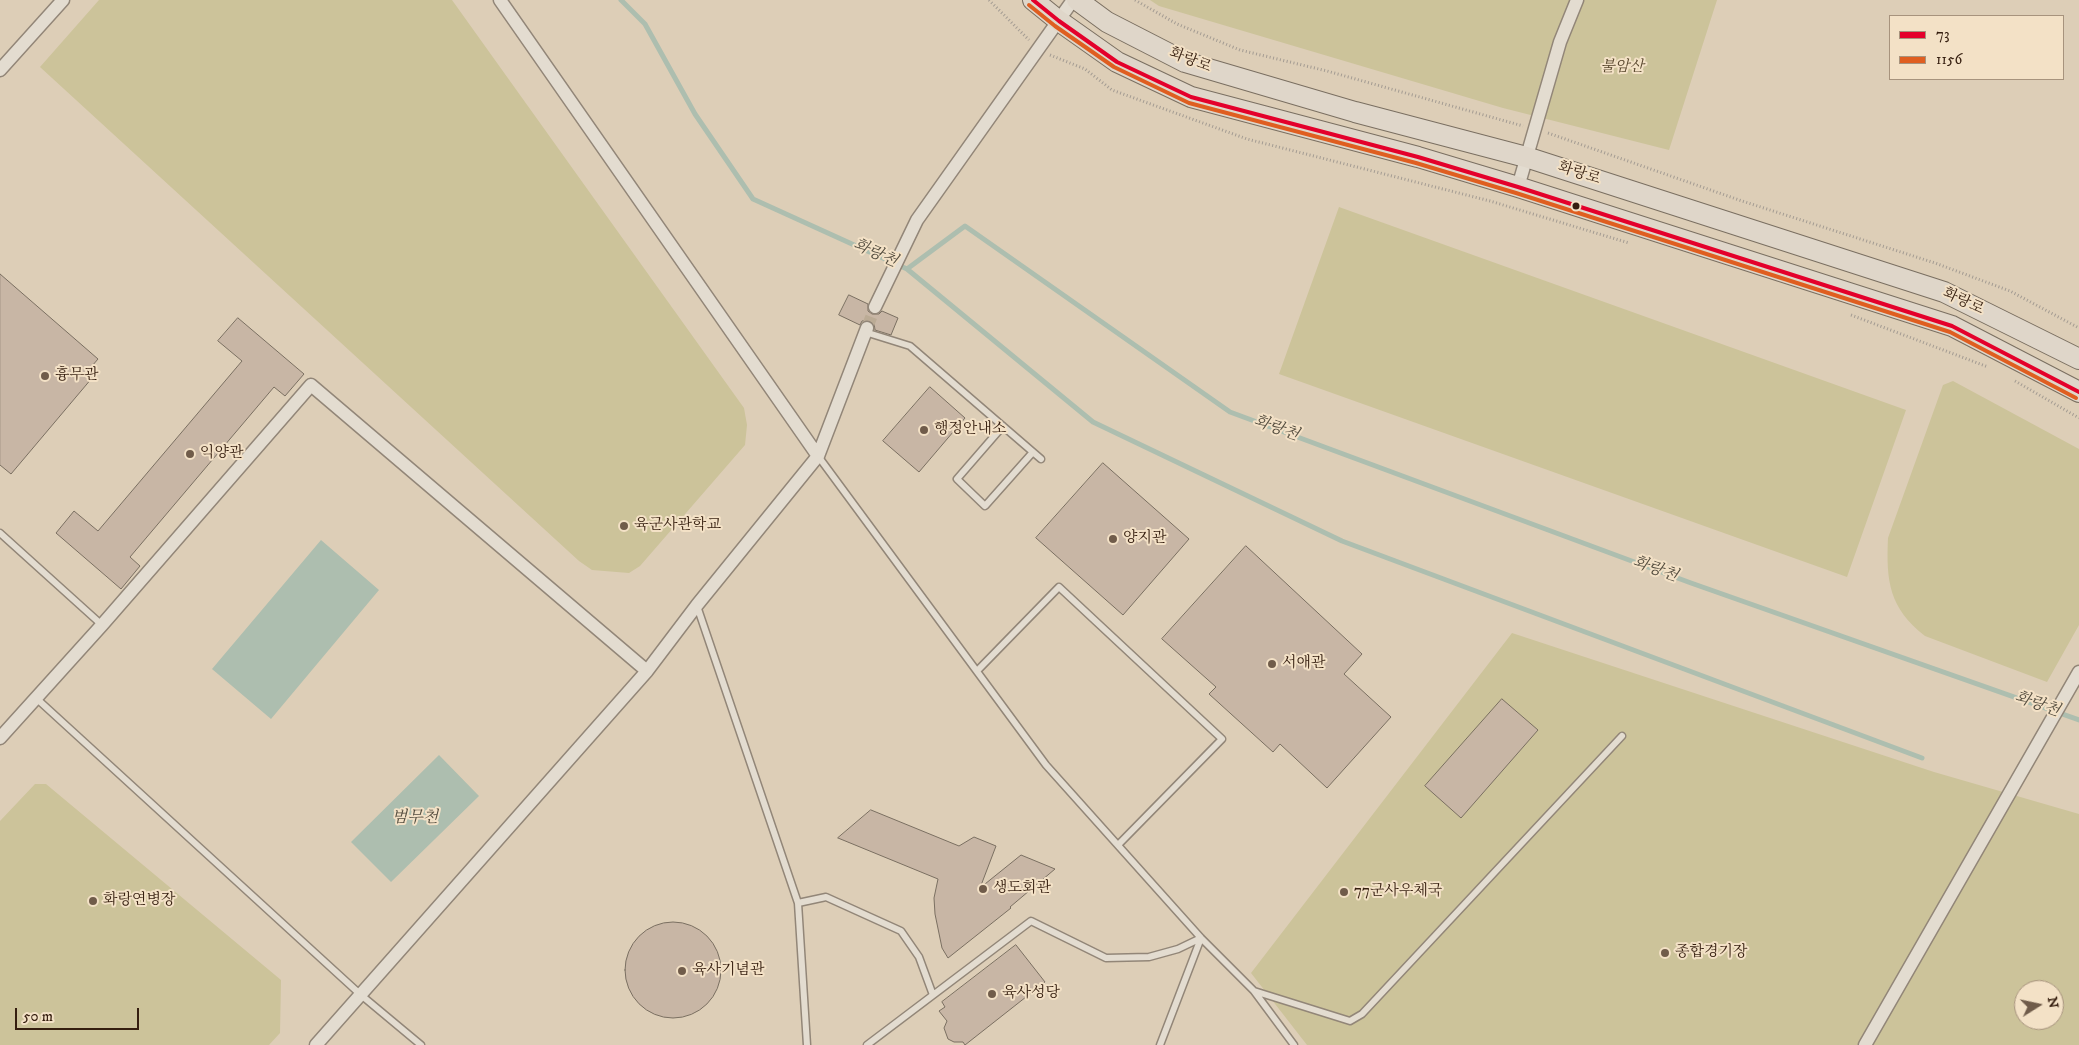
<!DOCTYPE html>
<meta charset="utf-8">
<style>
body{margin:0}
#map{position:relative;width:2079px;height:1045px;overflow:hidden;background:#ddceb7;font-family:"IM FELL DW Pica",serif}
canvas{display:block}
.legend{position:absolute;left:1889px;top:15px;width:175px;height:65px;box-sizing:border-box;background:#f3e1c6;border:1px solid #a7937d;margin:0;padding:6px 9px;list-style:none;font-size:15px;color:#351e0f}
.legend li{display:flex;align-items:center;gap:10px;height:25px}
.legend b{width:25px;border:1px solid #a7937d}
.north{position:absolute;left:2014px;top:980px;width:50px;height:50px;box-sizing:border-box;background:#f3e1c6;border:1px solid #a7937d;border-radius:50%;rotate:80deg;font-size:14px;font-weight:700;line-height:20px;text-align:center;color:#351e0f}
.north::after{content:'';display:block;margin:auto;width:18px;height:22px;background:#705c4a;clip-path:polygon(50% 0,100% 100%,50% 72%,0 100%)}
.scale{position:absolute;left:15px;top:1008px;width:124px;height:22px;box-sizing:border-box;border:2px solid #351e0f;border-top:0;padding-left:6px;font-size:15px;line-height:18px;white-space:nowrap;color:#351e0f;-webkit-text-stroke:4px #f3e1c6;paint-order:stroke}
</style>
<div id="map">
<canvas width="2079" height="1045"></canvas>
<ul class="legend">
<li><b style="height:6px;background:#e4002b"></b>73</li>
<li><b style="height:6px;background:#df5e20"></b>1156</li>
</ul>
<div class="north">N</div>
<div class="scale">50 m</div>
</div>
<script>
const c = document.querySelector('canvas').getContext('2d');
c.lineJoin = 'round';
function fill(path, color) { c.fillStyle = color; c.fill(path, 'evenodd'); }
function stroke(path, color, width, dash) { c.strokeStyle = color; c.lineWidth = width; c.lineCap = dash ? 'butt' : 'round'; c.setLineDash(dash || []); c.stroke(path); }
function write(font, color, halo, rows, align = 'center') {
  c.font = font + ' "IM FELL DW Pica","Noto Serif KR",serif'; c.lineWidth = 4; c.setLineDash([]); c.textBaseline = 'middle'; c.strokeStyle = halo; c.fillStyle = color; for (const [text, x, y, turn = 0] of rows) {
    c.save(); c.translate(x, y); c.rotate((+turn || 0) * Math.PI / 180); c.textAlign = isNaN(turn) ? turn : align; if (halo) c.strokeText(text, 0, 0); c.fillText(text, 0, 0); c.restore();
  }
}
fill(new Path2D(`
 M99,0H452L744,408L747,425L745,445L640,566L629,573L592,570L579,561L40,67Z
 M1150,0H1717L1669,150L1503,108L1159,6Z
 M1339,207L1906,410L1847,577L1279,374Z
 M1953,381L2079,449V625L2047,682L1925,636C1889,608 1886,581 1888,538L1943,385Z
 M1512,633L1934,772L2079,814V1045H1307L1251,973ZM2024,990H2054V1020H2024Z
 M35,784H46L281,980L280,1033L269,1045H0V821Z`), '#ccc39a');
fill(new Path2D(`
 M321,540L379,590L271,719L212,669Z
 M439,755L479,796L391,882L351,842Z`), '#adbeaf');
stroke(new Path2D(`
 M621,0L645,24L695,114L753,199L907,269L965,226L1230,412L1691,583L2079,720
 M907,269L1093,422L1342,541L1922,758`), '#adbeaf', 5);
const building = new Path2D(`
 M0,274L98,359L86,373L92,378L11,474L0,465Z
 M849,295L868,304V311L872,314H879L882,311L898,318L891,335L875,330L874,323L869,320L862,321L860,325L839,315Z
 M238,318L304,374L285,396L274,387L130,557L140,566L121,589L56,533L74,511L98,531L242,361L218,341Z
 M930,387L965,418L919,472L883,441Z
 M1103,463L1189,539L1123,615L1036,538Z
 M1246,546L1362,654L1344,674L1391,717L1327,788L1280,744L1273,752L1209,694L1216,687L1162,639Z
 M1502,699L1538,730L1461,818L1425,786Z
 M871,810L959,846L974,837L996,846L980,888L1021,855L1055,869L1010,907L1011,908L948,958L942,948L935,914L934,898L938,879L838,838Z
 M625 970a48 48 0 1 1 96 0a48 48 0 1 1-96 0Z
 M1016,945L1045,982L965,1045L963,1042H954L948,1039L944,1028L947,1021L939,1011L945,1007L942,1002Z`);
fill(building, '#c8b6a5');
stroke(building, '#7a6f61', 1);
stroke(new Path2D(`
 M867,328L875,307`), '#bbab95', 12, [12, 6]);
const lane = new Path2D(`
 M865,332L910,346L1041,459
 M1003,426L957,479L985,506L1033,452
 M818,456L1046,765L1201,938L1254,991L1294,1045
 M0,533L102,625
 M697,606L798,903L807,1045
 M977,671L1059,587L1222,739L1118,845
 M36,698L361,995L421,1045
 M798,903L826,897L901,931L919,957L933,995
 M1254,991L1350,1021L1362,1014L1622,736
 M867,1045L1031,921L1106,958L1149,957L1178,949L1201,938L1160,1045`);
const street = new Path2D(`
 M0,70L63,0
 M1518,187L1560,42L1577,0
 M875,307L917,220L1073,0
 M818,456L867,328
 M0,738L102,625L311,385L647,671
 M316,1045L647,671L697,605L818,456L500,0
 M1865,1045L2079,672`);
const primary = new Path2D(`
 M1033,0L1059,21L1117,62L1191,97L1418,157L1518,187L1952,326L2079,392
 M1077,0L1107,22L1185,62L1355,112L1526,157L1944,292L2079,359`);
stroke(lane, '#928678', 9);
stroke(street, '#928678', 15);
stroke(primary, '#7a6f61', 22);
stroke(new Path2D(`
 M989,0L1029,40
 M1135,0L1177,24L1240,50L1327,71L1523,126
 M1050,55L1085,69L1112,90L1247,139L1490,201L1629,243
 M1548,133L1742,201L1935,263L2010,291L2079,328
 M1851,315L1988,367
 M2015,381L2079,418`), '#a39b92', 3, [1, 2.5]);
stroke(lane, '#e3dcd0', 6);
stroke(street, '#e3dcd0', 12);
stroke(primary, '#dfd6c9', 20);
stroke(new Path2D(`
 M1033,0L1059,21L1117,62L1191,97L1418,157L1518,187L1952,326L2079,392`), '#e4002b', 4);
stroke(new Path2D(`
 M1029,5L1055,26L1114,67L1189,103L1416,163L1516,193L1950,332L2076,398`), '#df5e20', 4);
for (const [x, y, r, color] of [
 [1576,206,4.5,"#351e0f"],
 [45,376,5,"#705c4a"],
 [924,430,5,"#705c4a"],
 [190,454,5,"#705c4a"],
 [624,526,5,"#705c4a"],
 [1113,539,5,"#705c4a"],
 [1272,664,5,"#705c4a"],
 [983,889,5,"#705c4a"],
 [1344,892,5,"#705c4a"],
 [93,901,5,"#705c4a"],
 [1665,953,5,"#705c4a"],
 [682,971,5,"#705c4a"],
 [992,994,5,"#705c4a"]
]) { const dot = new Path2D(); dot.arc(x, y, r, 0, 2 * Math.PI); c.fillStyle = color; c.fill(dot); stroke(dot, '#f3e1c6', 2); }
write('15px', '#351e0f', '#f3e1c6', [
 ["화랑로",1190,61,21],
 ["화랑로",1579,174,18],
 ["화랑로",1963,302,25]
]);
write('italic 15px', '#57452c', '#f3e1c6', [
 ["불암산",1622,68]
]);
write('15px', '#351e0f', '#f3e1c6', [
 ["흉무관",55,376],
 ["행정안내소",934,430],
 ["익양관",200,454],
 ["육군사관학교",634,526],
 ["양지관",1123,539],
 ["서애관",1282,664],
 ["생도회관",993,889],
 ["77군사우체국",1354,892],
 ["화랑연병장",103,901],
 ["종합경기장",1675,953],
 ["육사기념관",692,971],
 ["육사성당",1002,994]
], 'left');
write('italic 16px', '#534c3e', '#f3e1c6', [
 ["화랑천",875,254,24],
 ["화랑천",1276,429,20],
 ["화랑천",1655,570,20],
 ["화랑천",2037,705,19],
 ["범무천",415,819]
]);
</script>
